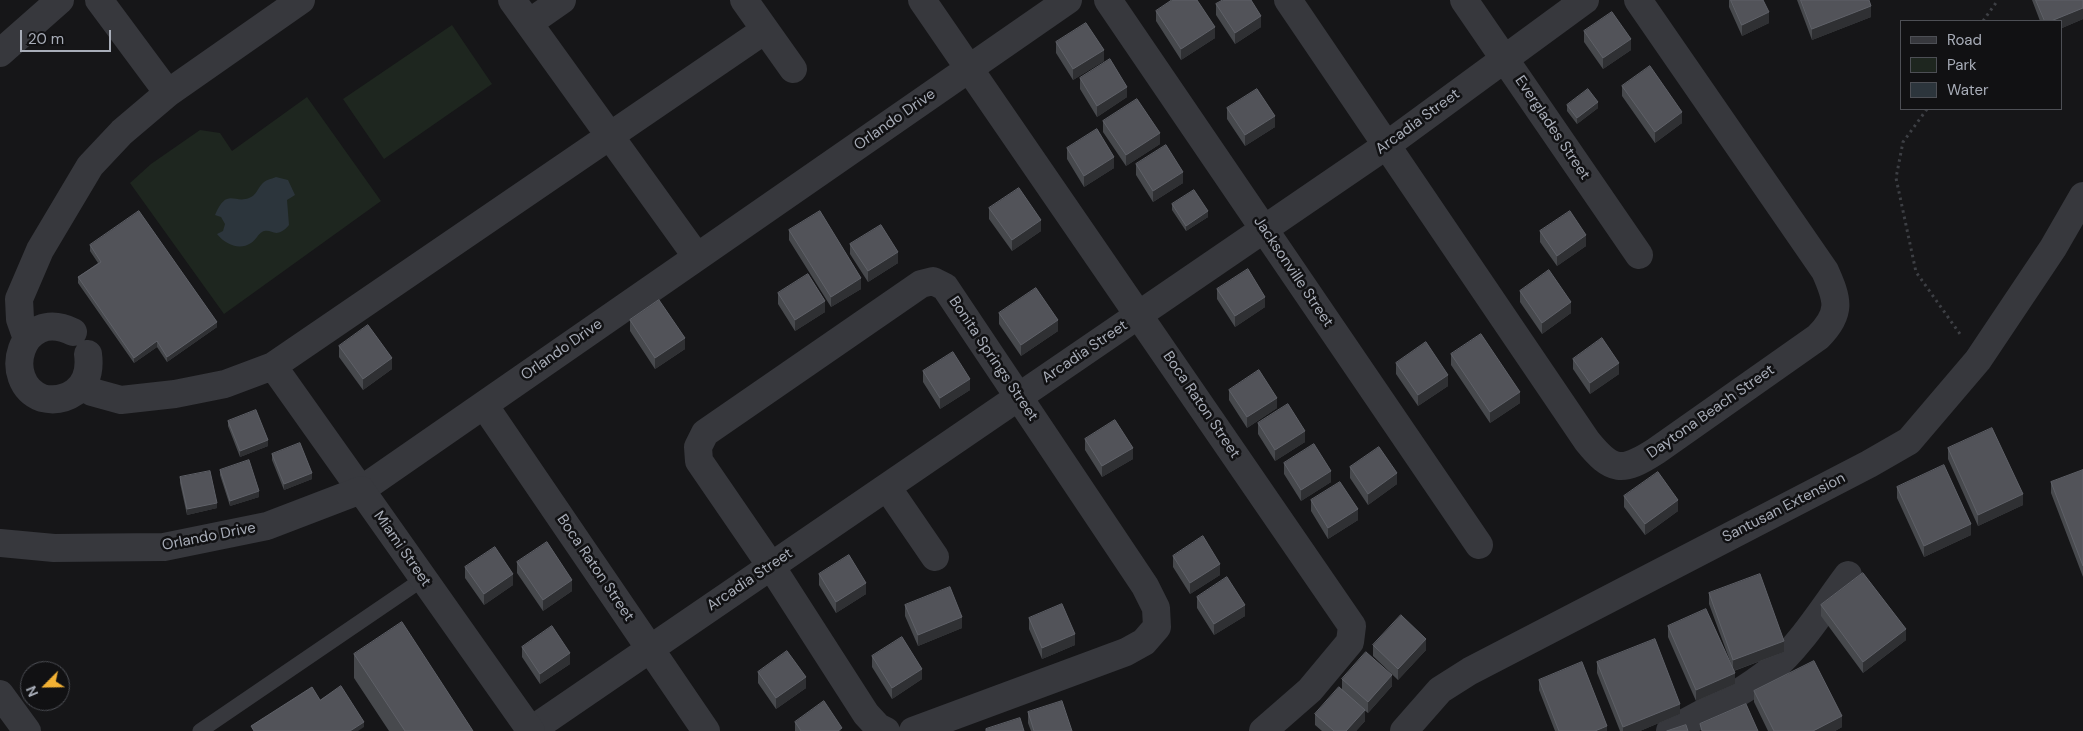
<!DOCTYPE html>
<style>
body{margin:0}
#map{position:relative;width:2083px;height:731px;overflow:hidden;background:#161618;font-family:"DM Sans",sans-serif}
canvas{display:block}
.legend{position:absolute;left:1900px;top:20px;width:162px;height:90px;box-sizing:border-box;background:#111113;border:1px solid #4d4f55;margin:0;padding:6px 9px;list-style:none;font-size:15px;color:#a8adb8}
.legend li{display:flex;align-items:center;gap:10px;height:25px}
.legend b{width:25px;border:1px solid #4d4f55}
.north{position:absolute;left:20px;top:661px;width:50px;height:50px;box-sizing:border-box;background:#111113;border:1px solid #4d4f55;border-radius:50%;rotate:247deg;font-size:14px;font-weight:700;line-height:20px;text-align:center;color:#a8adb8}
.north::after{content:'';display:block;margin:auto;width:18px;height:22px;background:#f2b134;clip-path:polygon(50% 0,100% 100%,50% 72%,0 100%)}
.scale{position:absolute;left:20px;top:30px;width:91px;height:22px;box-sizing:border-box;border:2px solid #a8adb8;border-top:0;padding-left:6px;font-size:15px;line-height:18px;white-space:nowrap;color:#a8adb8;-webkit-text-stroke:4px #111113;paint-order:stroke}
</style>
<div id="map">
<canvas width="2083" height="731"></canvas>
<ul class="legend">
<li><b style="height:6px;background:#37383d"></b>Road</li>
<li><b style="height:14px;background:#1e261f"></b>Park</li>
<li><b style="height:14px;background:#2c353c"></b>Water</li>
</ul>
<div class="north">N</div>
<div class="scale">20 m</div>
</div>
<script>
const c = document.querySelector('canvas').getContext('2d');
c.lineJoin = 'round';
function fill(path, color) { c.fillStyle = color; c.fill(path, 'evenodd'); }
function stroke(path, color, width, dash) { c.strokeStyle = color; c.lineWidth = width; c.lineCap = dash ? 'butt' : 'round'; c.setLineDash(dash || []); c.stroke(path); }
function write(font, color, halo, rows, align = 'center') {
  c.font = font + ' "DM Sans",sans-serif'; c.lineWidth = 5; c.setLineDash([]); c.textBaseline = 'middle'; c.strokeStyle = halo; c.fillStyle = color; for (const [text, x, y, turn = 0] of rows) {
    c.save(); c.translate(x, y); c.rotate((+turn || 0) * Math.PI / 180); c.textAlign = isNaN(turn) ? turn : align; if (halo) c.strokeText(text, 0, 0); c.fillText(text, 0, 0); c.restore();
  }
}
fill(new Path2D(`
 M452,25L492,84L384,159L343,99Z
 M307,97L381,201L224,314L130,183L151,164L200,130L220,133L232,151Z`), '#1e261f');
fill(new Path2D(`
 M276,177L288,180L295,195L287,200L289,225C275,241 272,227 262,232C258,234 256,240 251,243C239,251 225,244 217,234L223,231L225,224L221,217L215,215C227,187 234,204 249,198C257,195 257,189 262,184C265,180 271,179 276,177Z`), '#2c353c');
stroke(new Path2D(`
 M1983,21L1998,0
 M1927,109L1903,142L1896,178L1916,272L1960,334`), '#3d3f44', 3, [2.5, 4]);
stroke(new Path2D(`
 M200,731L423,579`), '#37383d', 15);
stroke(new Path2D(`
 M99,0L168,93
 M512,0L697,257
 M744,0L793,69
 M922,0L1352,626L1350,642L1310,690L1263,731
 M1108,0L1479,545
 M1288,0L1587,441C1612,472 1622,473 1656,451L1818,337C1842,313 1838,300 1825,271L1638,0
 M1464,0L1639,255
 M529,23L562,0
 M0,53L60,0
 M73,332C20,306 0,382 42,398C54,401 65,399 75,392C87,383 90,369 88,354
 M26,336L20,319L19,299L40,250L90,166L122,132L168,93L301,0
 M273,366L361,490L1068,0
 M82,385L92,392L121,400L175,394L225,384L273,366L765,30
 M484,405L706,731
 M887,487L935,557
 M0,694L27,731
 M530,731L1387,145L1585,0
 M886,731L878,727L866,714L771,566L699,461L698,447L705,433L921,284L933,281L945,287L1145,586L1156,608L1157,627L1144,642L1126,652L913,731
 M1670,731C1704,712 1740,695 1771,670C1799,648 1826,604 1848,575`), '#37383d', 28);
stroke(new Path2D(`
 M0,543L54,548L164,547L267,526L361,490L531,731
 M1404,731L1440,690L1470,671L1869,464L1909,441L1978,360L2053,248L2083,196`), '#37383d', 28);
fill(new Path2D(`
 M1729,0H1763L1769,23L1742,36L1729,7Z
 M1797,0H1869L1871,17L1812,40Z
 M2032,0H2083V19L2062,28V21H2040Z
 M1216,4L1261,27L1235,44L1216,15Z
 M1156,11L1215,38L1181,60L1156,21Z
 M1584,31L1631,50L1603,69L1584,42Z
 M1056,42L1104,61L1073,80L1056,53Z
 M1080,78L1127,97L1097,117L1080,89Z
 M1622,86L1682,123L1655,143L1622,96Z
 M1567,105L1598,108L1577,124L1567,111Z
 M1227,108L1275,127L1245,146L1227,119Z
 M1103,121L1160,144L1126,166L1103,132Z
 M1067,148L1114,168L1084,187L1067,159Z
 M1136,164L1183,183L1153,202L1136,175Z
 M1172,204L1208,217L1186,231L1172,210Z
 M989,208L1041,231L1012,251L989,219Z
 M789,230L861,289L831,307L789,240Z
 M1540,231L1586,246L1557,266L1540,242Z
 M850,244L898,263L868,282L850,254Z
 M90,245L217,327L167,362L157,347L134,363L78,283V277L98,263L90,251Z
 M1217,289L1265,307L1235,327L1217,299Z
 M1520,291L1571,313L1542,334L1520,302Z
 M778,293L825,312L795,331L778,304Z
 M999,313L1058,331L1021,356L999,324Z
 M630,320L685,349L655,369L630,331Z
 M339,346L392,369L363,390L339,357Z
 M1451,354L1520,403L1490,423L1451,365Z
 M1573,359L1619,374L1590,394L1573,369Z
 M1396,363L1448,386L1418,406L1396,374Z
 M923,371L970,390L940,409L923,382Z
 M1229,390L1277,408L1247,428L1229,400Z
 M228,421L268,446L240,457L228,426Z
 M1258,423L1305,442L1275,461L1258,434Z
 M1085,439L1133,459L1102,477L1085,450Z
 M1948,448L2023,505L1978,526L1948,459Z
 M272,454L312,479L284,490L272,460Z
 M1284,463L1331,482L1301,501L1284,474Z
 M1350,467L1397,484L1368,505L1350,478Z
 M220,470L259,497L230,506L220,475Z
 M2083,470V577L2051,493V482Z
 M180,477L217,508L187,515L180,483Z
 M1897,487L1971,535L1924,557L1897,498Z
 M1624,496L1678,511L1645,535L1624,507Z
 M1311,500L1358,520L1328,539L1311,511Z
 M1173,556L1220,575L1190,594L1173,567Z
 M517,562L572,591L543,611L517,573Z
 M465,567L513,585L484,605L465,578Z
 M819,574L866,594L836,613L819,585Z
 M1709,593L1784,652L1734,671L1735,684L1696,701L1668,637V626L1733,669L1709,604Z
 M1197,597L1245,616L1214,635L1197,608Z
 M905,605L962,628L918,646L905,616Z
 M1821,605L1906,640L1863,673L1821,616Z
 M1029,618L1075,645L1042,659L1029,629Z
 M1373,645L1426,650L1398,680L1373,656Z
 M522,647L570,664L540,684L522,657Z
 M354,654L473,731H389L354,678Z
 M872,656L922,679L892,699L872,667Z
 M1597,662L1680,714L1640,731H1620L1597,673Z
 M758,672L806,688L776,709L758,683Z
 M1342,679L1392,686L1368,713L1364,710L1365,721L1356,731H1322L1315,725V714L1342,689Z
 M1539,680L1607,731H1555L1539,690Z
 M1754,691L1842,727L1835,731H1768L1754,702Z
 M1028,712L1072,731H1031L1028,723Z
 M795,722L842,731H795Z`), '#47494d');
fill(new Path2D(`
 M1871,6V17L1812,40V29Z
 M2083,8V19L2062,28V21H2051Z
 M1769,12V23L1742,36V25Z
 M1261,16V27L1235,44V33Z
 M1215,27V38L1181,60V49Z
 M1631,39V50L1603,69V58Z
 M1104,50V61L1073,80V69Z
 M1127,87V97L1097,117V106Z
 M1598,102V108L1577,124V118Z
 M1682,112V123L1655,143V132Z
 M1275,116V127L1245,146V135Z
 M1160,133V144L1126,166V155Z
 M1114,157V168L1084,187V176Z
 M1183,172V183L1153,202V191Z
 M1208,211V217L1186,231V226Z
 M1041,220V231L1012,251V240Z
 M1586,235V246L1557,266V256Z
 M898,252V263L868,282V271Z
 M861,278V289L831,307V297Z
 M1265,297V307L1235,327V316Z
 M825,301V312L795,331V320Z
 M1571,302V313L1542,334V323Z
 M1058,320V331L1021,356V345Z
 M217,322V327L167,362V357Z
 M685,338V349L655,369V358Z
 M157,341V347L134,363V358Z
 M392,358V369L363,390V379Z
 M1619,363V374L1590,394V383Z
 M1448,375V386L1418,406V395Z
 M970,379V390L940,409V398Z
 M1520,392V403L1490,423V412Z
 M1277,398V408L1247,428V417Z
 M1305,431V442L1275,461V450Z
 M268,440V446L240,457V451Z
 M1133,448V459L1102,477V466Z
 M1331,471V482L1301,501V490Z
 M312,473V479L284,490V484Z
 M1397,473V484L1368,505V494Z
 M259,491V497L230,506V501Z
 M2023,494V505L1978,526V515Z
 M1678,500V511L1645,535V524Z
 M217,503V508L187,515V509Z
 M1358,509V520L1328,539V528Z
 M1971,524V535L1924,557V546Z
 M1220,564V575L1190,594V583Z
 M513,574V585L484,605V594Z
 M572,580V591L543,611V600Z
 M866,583V594L836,613V602Z
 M1245,605V616L1214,635V624Z
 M962,617V628L918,646V635Z
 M1906,629V640L1863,673V662Z
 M1075,634V645L1042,659V648Z
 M1426,639V650L1398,680V669Z
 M1784,641V652L1733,671V660Z
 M570,653V664L540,684V674Z
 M922,669V679L892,699V688Z
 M1735,673V684L1696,701V690Z
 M1392,675V686L1368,713V702Z
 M806,677V688L776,709V698Z
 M1680,704V714L1640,731H1623V727Z
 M1365,710V721L1356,731H1346Z
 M1842,716V727L1835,731H1813Z
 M364,722V727L358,731H350Z
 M1607,726V731H1595Z`), '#2f3033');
const building = new Path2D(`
 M1172,0H1197L1215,27L1181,49L1156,11Z
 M1223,0H1251L1261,16L1235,33L1216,4Z
 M1731,0H1763L1769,12L1742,25Z
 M1801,0H1869L1871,6L1812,29Z
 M2036,0H2083V8L2051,21H2045Z
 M1612,12L1631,39L1603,58L1584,31Z
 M1086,23L1104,50L1073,69L1056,42Z
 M1110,59L1127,87L1097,106L1080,78Z
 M1650,66L1682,112L1655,132L1622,86Z
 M1257,89L1275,116L1245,135L1227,108Z
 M1588,89L1598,102L1577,118L1567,105Z
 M1137,99L1160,133L1126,155L1103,121Z
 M1097,129L1114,157L1084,176L1067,148Z
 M1166,145L1183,172L1153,191L1136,164Z
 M1019,188L1041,220L1012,240L989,208Z
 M1194,190L1208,211L1186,226L1172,204Z
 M139,211L217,322L167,357L157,341L134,358L78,277L101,262L90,245Z
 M820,211L861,278L831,297L789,230Z
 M1570,211L1586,235L1557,256L1540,231Z
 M881,225L898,252L868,271L850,244Z
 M1248,269L1265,297L1235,316L1217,289Z
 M1549,270L1571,302L1542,323L1520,291Z
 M808,274L825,301L795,320L778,293Z
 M1036,288L1058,320L1021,345L999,313Z
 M659,300L685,338L655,358L630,320Z
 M368,325L392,358L363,379L339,346Z
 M1481,334L1520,392L1490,412L1451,354Z
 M1602,338L1619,363L1590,383L1573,359Z
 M1426,342L1448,375L1418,395L1396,363Z
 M953,352L970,379L940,398L923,371Z
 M1259,370L1277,398L1247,417L1229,390Z
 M1288,404L1305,431L1275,450L1258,423Z
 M256,410L268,440L240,451L228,421Z
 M1115,420L1133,448L1102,466L1085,439Z
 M1992,428L2023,494L1978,515L1948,448Z
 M300,443L312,473L284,484L272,454Z
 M1314,444L1331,471L1301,490L1284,463Z
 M1379,447L1397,473L1368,494L1350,467Z
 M249,460L259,491L230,501L220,470Z
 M1944,465L1971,524L1924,546L1897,487Z
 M2083,470V566L2051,482Z
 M210,471L217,503L187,509L180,477Z
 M1658,472L1678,500L1645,524L1624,496Z
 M1340,482L1358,509L1328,528L1311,500Z
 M1203,536L1220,564L1190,583L1173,556Z
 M547,542L572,580L543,600L517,562Z
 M495,547L513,574L484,594L465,567Z
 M849,555L866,583L836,602L819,574Z
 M1863,573L1906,629L1863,662L1821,605Z
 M1760,574L1784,641L1733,660L1709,593Z
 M1227,577L1245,605L1214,624L1197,597Z
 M950,587L962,617L918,635L905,605Z
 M1062,604L1075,634L1042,648L1029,618Z
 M1706,609L1735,673L1696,690L1668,626Z
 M1401,615L1426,639L1398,669L1373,645Z
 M402,622L473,731H405L354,654Z
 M552,626L570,653L540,674L522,647Z
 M902,637L922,669L892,688L872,656Z
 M1655,639L1680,704L1623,727L1597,662Z
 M787,651L806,677L776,698L758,672Z
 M1366,652L1392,675L1368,702L1342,679Z
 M1814,661L1842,716L1813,731H1774L1754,691Z
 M1582,662L1607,726L1595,731H1559L1539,680Z
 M341,686L364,722L350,731H254L251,726L312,687L320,700Z
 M1339,687L1365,710L1346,731H1334L1315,714Z
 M824,701L842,728L838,731H801L795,722Z
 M1062,701L1072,731H1034L1028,712Z
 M1746,704L1758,731H1702L1700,724Z
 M1020,718L1024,731H986V729Z
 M1686,725L1688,731H1667Z`);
fill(building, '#525359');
stroke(building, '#5f6168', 1);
write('15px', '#a8adb8', '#111113', [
 ["Orlando Drive",895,120,-35],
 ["Arcadia Street",1418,122,-36],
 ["Everglades Street",1552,128,56],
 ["Jacksonville Street",1293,272,56],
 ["Orlando Drive",562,350,-35],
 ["Arcadia Street",1085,352,-34],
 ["Bonita Springs Street",993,359,56],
 ["Boca Raton Street",1201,405,56],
 ["Daytona Beach Street",1711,412,-35],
 ["Santusan Extension",1784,508,-27],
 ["Orlando Drive",209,537,-11],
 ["Miami Street",402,549,55],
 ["Boca Raton Street",595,568,56],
 ["Arcadia Street",750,580,-34]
]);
</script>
